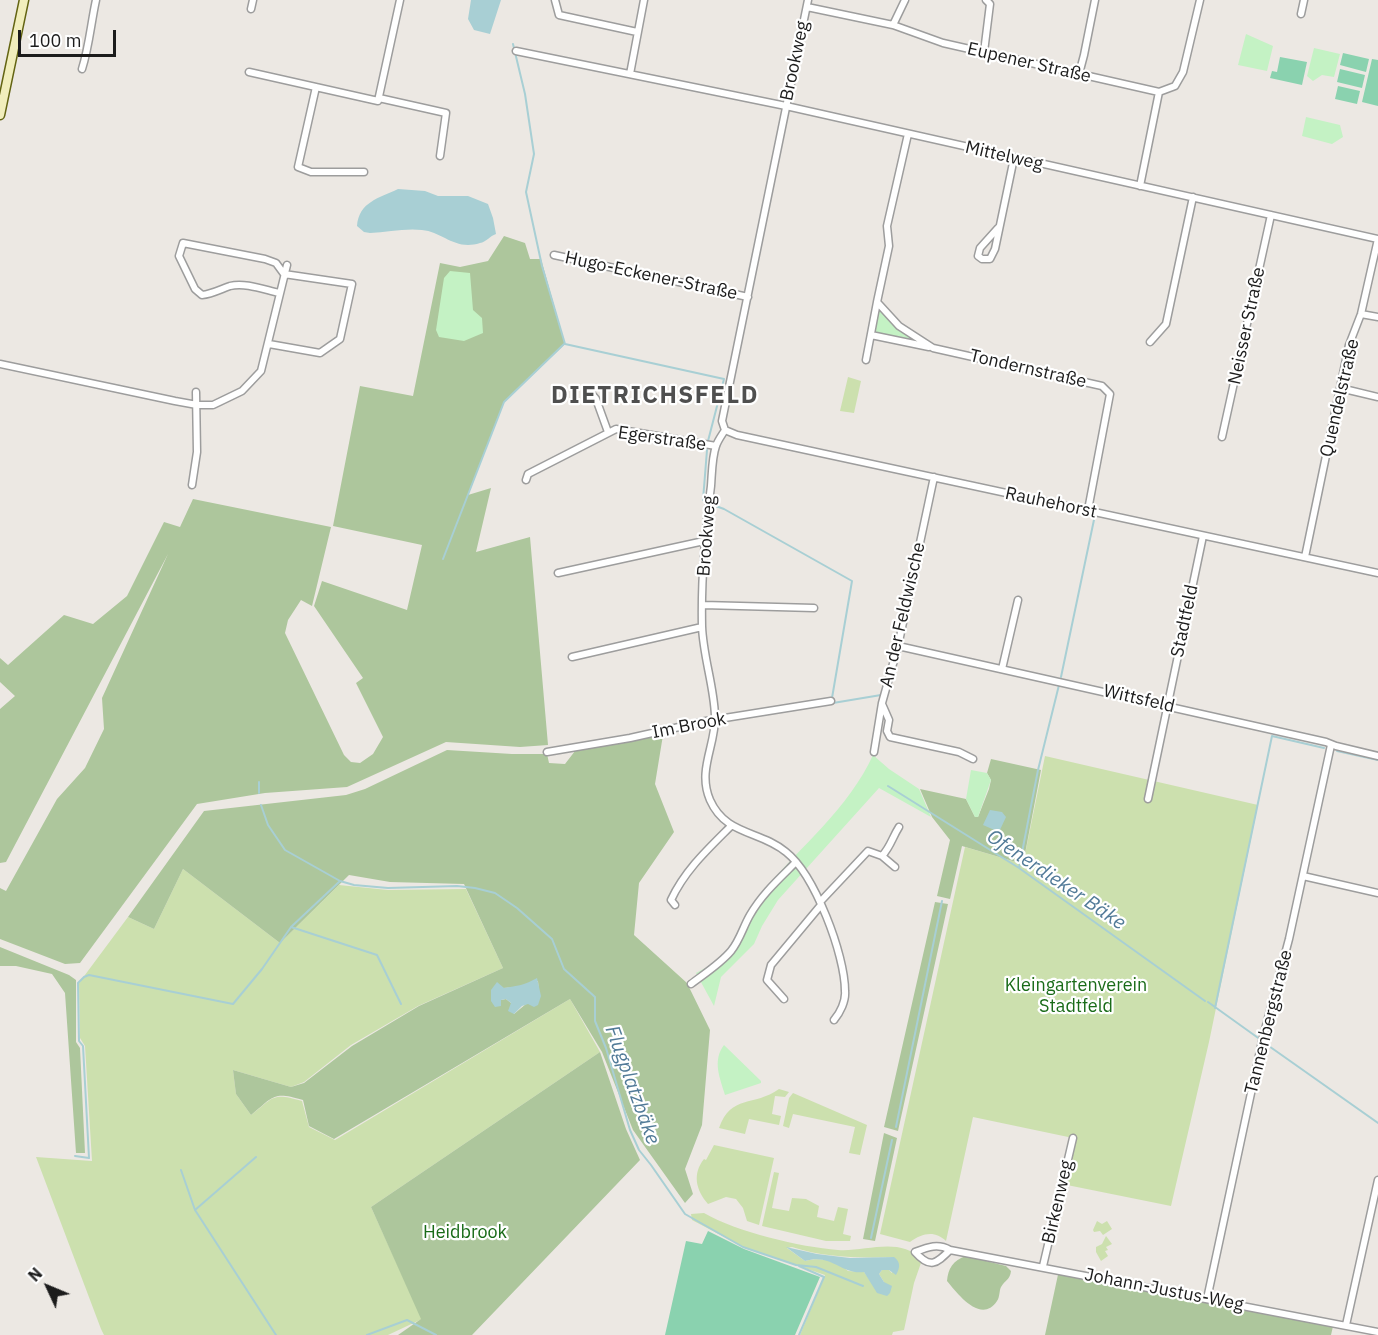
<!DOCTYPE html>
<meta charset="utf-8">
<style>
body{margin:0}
#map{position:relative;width:1378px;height:1335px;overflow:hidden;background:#ece8e3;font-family:"IBM Plex Sans",sans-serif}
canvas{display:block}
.north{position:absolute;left:18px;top:1257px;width:60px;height:60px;-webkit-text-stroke:4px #fff;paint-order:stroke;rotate:314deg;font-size:16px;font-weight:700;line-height:24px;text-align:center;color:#1c1c1c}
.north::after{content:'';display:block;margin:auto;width:21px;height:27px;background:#1c1c1c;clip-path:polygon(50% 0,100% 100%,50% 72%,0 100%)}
.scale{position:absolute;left:18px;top:30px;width:98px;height:27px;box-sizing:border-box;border:3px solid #1c1c1c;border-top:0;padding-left:8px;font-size:18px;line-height:21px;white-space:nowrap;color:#1c1c1c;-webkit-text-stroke:4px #fff;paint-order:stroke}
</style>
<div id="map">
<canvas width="1378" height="1335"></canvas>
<div class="north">N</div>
<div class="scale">100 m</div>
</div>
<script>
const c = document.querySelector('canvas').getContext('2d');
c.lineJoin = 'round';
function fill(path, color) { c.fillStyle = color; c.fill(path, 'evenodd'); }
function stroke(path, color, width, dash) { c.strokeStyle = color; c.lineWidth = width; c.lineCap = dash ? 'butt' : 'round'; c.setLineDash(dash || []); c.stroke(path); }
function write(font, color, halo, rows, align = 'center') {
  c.font = font + ' "IBM Plex Sans",sans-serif'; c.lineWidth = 4.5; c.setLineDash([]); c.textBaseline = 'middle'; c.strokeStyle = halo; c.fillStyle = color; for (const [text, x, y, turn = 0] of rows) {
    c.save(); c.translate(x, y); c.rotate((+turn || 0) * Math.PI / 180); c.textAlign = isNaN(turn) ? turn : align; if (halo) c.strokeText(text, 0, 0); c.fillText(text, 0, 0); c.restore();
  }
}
fill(new Path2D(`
 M848,377L861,381L854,413L840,411Z
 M1045,756L1258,805L1209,1042L1171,1206L1062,1184L1073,1138L973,1117L946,1241C935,1230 922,1233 910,1242L880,1234L965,847L1023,864Z
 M183,869L280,943L339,885L388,890L466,889L503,968L418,1006L351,1045L304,1082L291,1087L233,1070L236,1094L251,1115C274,1097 272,1092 302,1101L309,1127L335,1140L570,999L600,1052L371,1207L422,1319L388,1335H104L101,1329L36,1157L92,1161L85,1046L80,1038L79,983L128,917L154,929Z
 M779,1089L789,1092L785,1097L775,1096L772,1114L781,1116L779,1125L749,1119L745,1134L719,1128C731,1094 754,1107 779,1089Z
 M793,1093L867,1125L860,1155L849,1153L855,1127L793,1114L789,1128L783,1126L789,1098Z
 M714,1145L774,1158L759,1225L747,1221L743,1208L736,1199L726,1197L708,1204C696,1190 692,1174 704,1159L706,1160Z
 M774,1172L779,1173L772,1208L789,1211L792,1198L806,1199L819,1206L817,1217L834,1221L838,1207L848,1209L843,1234L851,1236L850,1241H826L762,1226Z
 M704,1213C737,1232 800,1247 838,1250C866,1252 900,1236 922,1260L914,1283L904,1330L893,1332L892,1335H800L825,1275L743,1247L692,1220L691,1214ZM792,1247C825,1258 860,1258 894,1257L892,1273L889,1270H882L879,1274L884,1282L872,1283L864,1272L848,1271C837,1260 820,1257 805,1261L787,1248Z
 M1097,1221L1102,1224L1107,1221L1112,1229L1103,1235L1100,1231L1094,1232L1093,1230Z
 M1106,1236L1112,1244L1106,1247L1108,1250L1105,1251L1108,1256L1101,1261L1096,1252V1247L1102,1244Z`), '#cce0ae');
fill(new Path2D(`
 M504,236L525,243L530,259H541L565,344L504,402L468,495L491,488L476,552L530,537L548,745L520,747L446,742L347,787L265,793L197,804L80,963L65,964L0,939V888L6,891L57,799L85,768L104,729L102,698L168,554L6,862L0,863V709L15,696L0,682V658L8,665L64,615L93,624L127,596L164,522L180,527L193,499L331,527L312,606L301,600L288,620L285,633L344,755L351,762L360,763L373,754L383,737L356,683L363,678L314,606L322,581L407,610L422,545L333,526L360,386L413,396L440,263L460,267L488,261Z
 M663,735L655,784L674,832L639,883L634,935L687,983L710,1030L702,1125L685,1169L693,1194L685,1203L633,1130L602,1052L570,999L334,1139L309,1126L303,1100C273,1091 274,1096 251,1115L236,1094L233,1070L291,1087L304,1083L352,1046L419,1006L503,968L464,884L390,882L349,875L280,943L183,869L154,929L128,917L204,811L346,795L365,789L447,750L512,754H547L549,763L565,764L575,751ZM538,981L539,993L514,1014L511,1003L506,999L501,1000L503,988L519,987Z
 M991,759L1041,770L1023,864L962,846L950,899L937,896L950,840L932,817L920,789L966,799L975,817H978L989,789L991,780L987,773Z
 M935,902L948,904L898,1131L884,1127Z
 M0,947L69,975L76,980V1042L80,1048L85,1153H76L65,993L52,974L16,966H0Z
 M600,1052L626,1129L640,1160L472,1335H398L421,1319L371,1207Z
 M884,1133L897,1138L875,1241L863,1239Z
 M966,1256L1006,1266L1011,1271C1010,1280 1005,1280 1001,1287C999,1291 1000,1297 997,1301C981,1325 957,1293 947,1281C948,1269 953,1260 966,1256Z
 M1059,1270L1334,1322L1331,1335H1045Z`), '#adc69c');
fill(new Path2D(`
 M1246,34L1273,46L1267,71L1238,65Z
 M1314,48L1340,54L1334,77L1322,75L1313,81L1307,76Z
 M1306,117L1340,125L1343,137L1332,144L1302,136Z
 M450,271L470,273L473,310L482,318L483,333L464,341L439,337L436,330L444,278Z
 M877,302L899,326L933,348L871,335Z
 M873,755L889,769L919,789L931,817L879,788L778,900L762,926L754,944L721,977L714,1006L696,973C707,967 719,962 727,953C743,934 749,909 764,890C801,846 849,808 873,755Z
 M971,770L987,773L991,780L978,817H975L966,799Z
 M724,1045L761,1081V1083L725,1095C720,1078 712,1061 724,1045Z`), '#c4f2c4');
fill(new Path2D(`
 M1343,53L1369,59L1366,72L1340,65Z
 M1280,57L1307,62L1302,85L1270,78L1272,71L1277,72Z
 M1372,59L1378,60V106L1362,102Z
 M1340,69L1365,75L1362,88L1337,82Z
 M1338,86L1360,91L1357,104L1335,99Z
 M708,1231L744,1249L820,1277L795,1335H665L686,1241L702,1244Z`), '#8ad2af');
fill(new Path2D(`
 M471,0H501L490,34L474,30L468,19Z
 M398,189L425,191L438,196H468L488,204L493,218L496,234C490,236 486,242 480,243C455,251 443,232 422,230C406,228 387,232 370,233L364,232L357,226C359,202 379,198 398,189Z
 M990,810L1002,812L1006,817L999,832L983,825Z
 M537,978L541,996L538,1005L534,1007L528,1004L522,1006L514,1014L508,1011L511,1003L506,999L501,1000V1006L495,1007L491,1001V990L497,982L504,988C517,986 525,985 537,978Z
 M786,1247L817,1254L850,1258L894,1257C901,1262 900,1268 896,1275L889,1270H882L879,1274L884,1282L892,1286L890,1293L887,1296L877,1293L864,1272C841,1275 832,1253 805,1261Z`), '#a8cfd4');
stroke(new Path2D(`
 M513,44L525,94L534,154L526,192L542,266L565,344L724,379L708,441
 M703,500L707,450
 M713,505L724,509L852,581L832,698
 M443,559L504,402L564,344
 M1061,677L1095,515
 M833,703L881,695V697
 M1337,751L1378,760
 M259,782V793
 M888,786L1019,868L1205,1001
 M261,805L268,825L285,850L340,881L354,885L388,888L457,886L475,888L495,893L517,908L552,939L564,969L595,997V1021L606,1048L630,1130L639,1150L651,1165L685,1214L743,1247L796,1265L816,1267L863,1286
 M1019,868L1038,770L1059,685
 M291,927L377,955L401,1004
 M1208,1002L1261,1040
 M1215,1008L1272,736L1324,748
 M1266,1044L1378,1123
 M896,1127L942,901
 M75,1156L89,1158L83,1046L79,1041L78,983L84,977L89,975L233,1004L262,969L291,927L340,881
 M181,1170L195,1210L276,1335
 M195,1210L256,1157
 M871,1238L892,1140
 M367,1335L407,1320L436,1335
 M799,1335L824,1277L799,1266`), '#a8cfd4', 2);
const street = new Path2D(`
 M555,0L559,15L637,32
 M807,7L893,25L943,43L1159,92
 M251,9L253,0
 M1301,14L1304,0
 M893,25L905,0
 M516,51L786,106L1378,239
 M984,52L990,4L986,0
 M82,69C89,47 91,23 96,0
 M249,72L378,101L400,0
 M630,74L644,0
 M1079,74L1084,55L1095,0
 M316,87L298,167L311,172H364
 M1159,92L1175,86L1183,72L1200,0
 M379,98L446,113L440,156
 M908,134L887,226L889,246L877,302L899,326L933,348L1102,386L1110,394L1088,510
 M1140,186L1159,92
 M998,228L980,248L978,256L982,259H990L995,249L1014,158
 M554,255L748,297
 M1361,314L1378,317
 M871,335L929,347
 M1150,342L1166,324L1193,197
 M269,344L320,353L340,339L352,284L284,274L276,263L265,259L183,243L179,256L195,289L202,295C212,294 221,289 230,286C245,282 265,290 279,293
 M866,360L877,302
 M0,364L175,401L197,405H213L242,391L261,371L287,265
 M1340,388L1378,397
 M590,392L596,399L608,432
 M725,430L737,435L1378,573
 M725,430C722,435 718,440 716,446C712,457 712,473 711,486C705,532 701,579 702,626C703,656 714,686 715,716C716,745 697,770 710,800C726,836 760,830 786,852C815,875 845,955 845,991C846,1001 840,1013 834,1020
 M725,430L722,421L808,0
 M1222,437L1271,215
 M526,480L528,474L616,429L716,446
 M192,485L197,452L196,392
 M1305,557L1349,345L1361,314L1378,239
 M558,573L704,541
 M703,605L814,608
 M898,646L1326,742L1336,746L1378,756
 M572,657L702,627
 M1002,669L1018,600
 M882,704L889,720L887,731L890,737L959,752L973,759
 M547,752L630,738L706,721L831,701
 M874,752L882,703L898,646L934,477
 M1148,799L1203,536
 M882,856C891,846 892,838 899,827
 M1303,876L1378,893
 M820,902L868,851L882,856L895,867
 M675,905L671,900C685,870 708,849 731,826
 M691,984C704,974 720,964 731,951C740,940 743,927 750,915C762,894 780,878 796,862
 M784,999L767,980L771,965L821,905
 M950,1250C936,1264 930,1269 915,1252C928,1247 938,1243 950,1250L1378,1332
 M1043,1266L1073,1138
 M1207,1299L1263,1037L1289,939L1331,745
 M1346,1325L1378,1180`);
const secondary = new Path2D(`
 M0,115L24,0`);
stroke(street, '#9d9d9d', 9);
stroke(secondary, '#636412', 11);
stroke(street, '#fff', 6);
stroke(secondary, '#f1eebc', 8);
write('18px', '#1c1c1c', '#fff', [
 ["Brookweg",795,61,-78],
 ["Eupener Straße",1029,63,13],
 ["Mittelweg",1004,156,13],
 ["Hugo-Eckener-Straße",651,276,12],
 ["Neisser Straße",1247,326,-78],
 ["Tondernstraße",1028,369,13],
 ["Quendelstraße",1340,398,-77],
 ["Egerstraße",662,439,8],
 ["Rauhehorst",1051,503,12],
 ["Brookweg",707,536,-86],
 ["An der Feldwische",903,615,-77],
 ["Stadtfeld",1185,621,-78],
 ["Wittsfeld",1139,699,13],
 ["Im Brook",689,726,-11],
 ["Tannenbergstraße",1269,1022,-76],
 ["Birkenweg",1058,1202,-77],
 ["Johann-Justus-Weg",1164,1290,11]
]);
write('18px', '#196b18', '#fff', [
 ["Kleingartenverein",1076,986],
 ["Stadtfeld",1076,1007],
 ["Heidbrook",465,1233]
]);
write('italic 20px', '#527b98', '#fff', [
 ["Ofenerdieker Bäke",1056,880,34],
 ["Flugplatzbäke",632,1085,70]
]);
c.letterSpacing = '1.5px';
write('bold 24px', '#4f4f4f', '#fff', [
 ["DIETRICHSFELD",655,396]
]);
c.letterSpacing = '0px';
</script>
